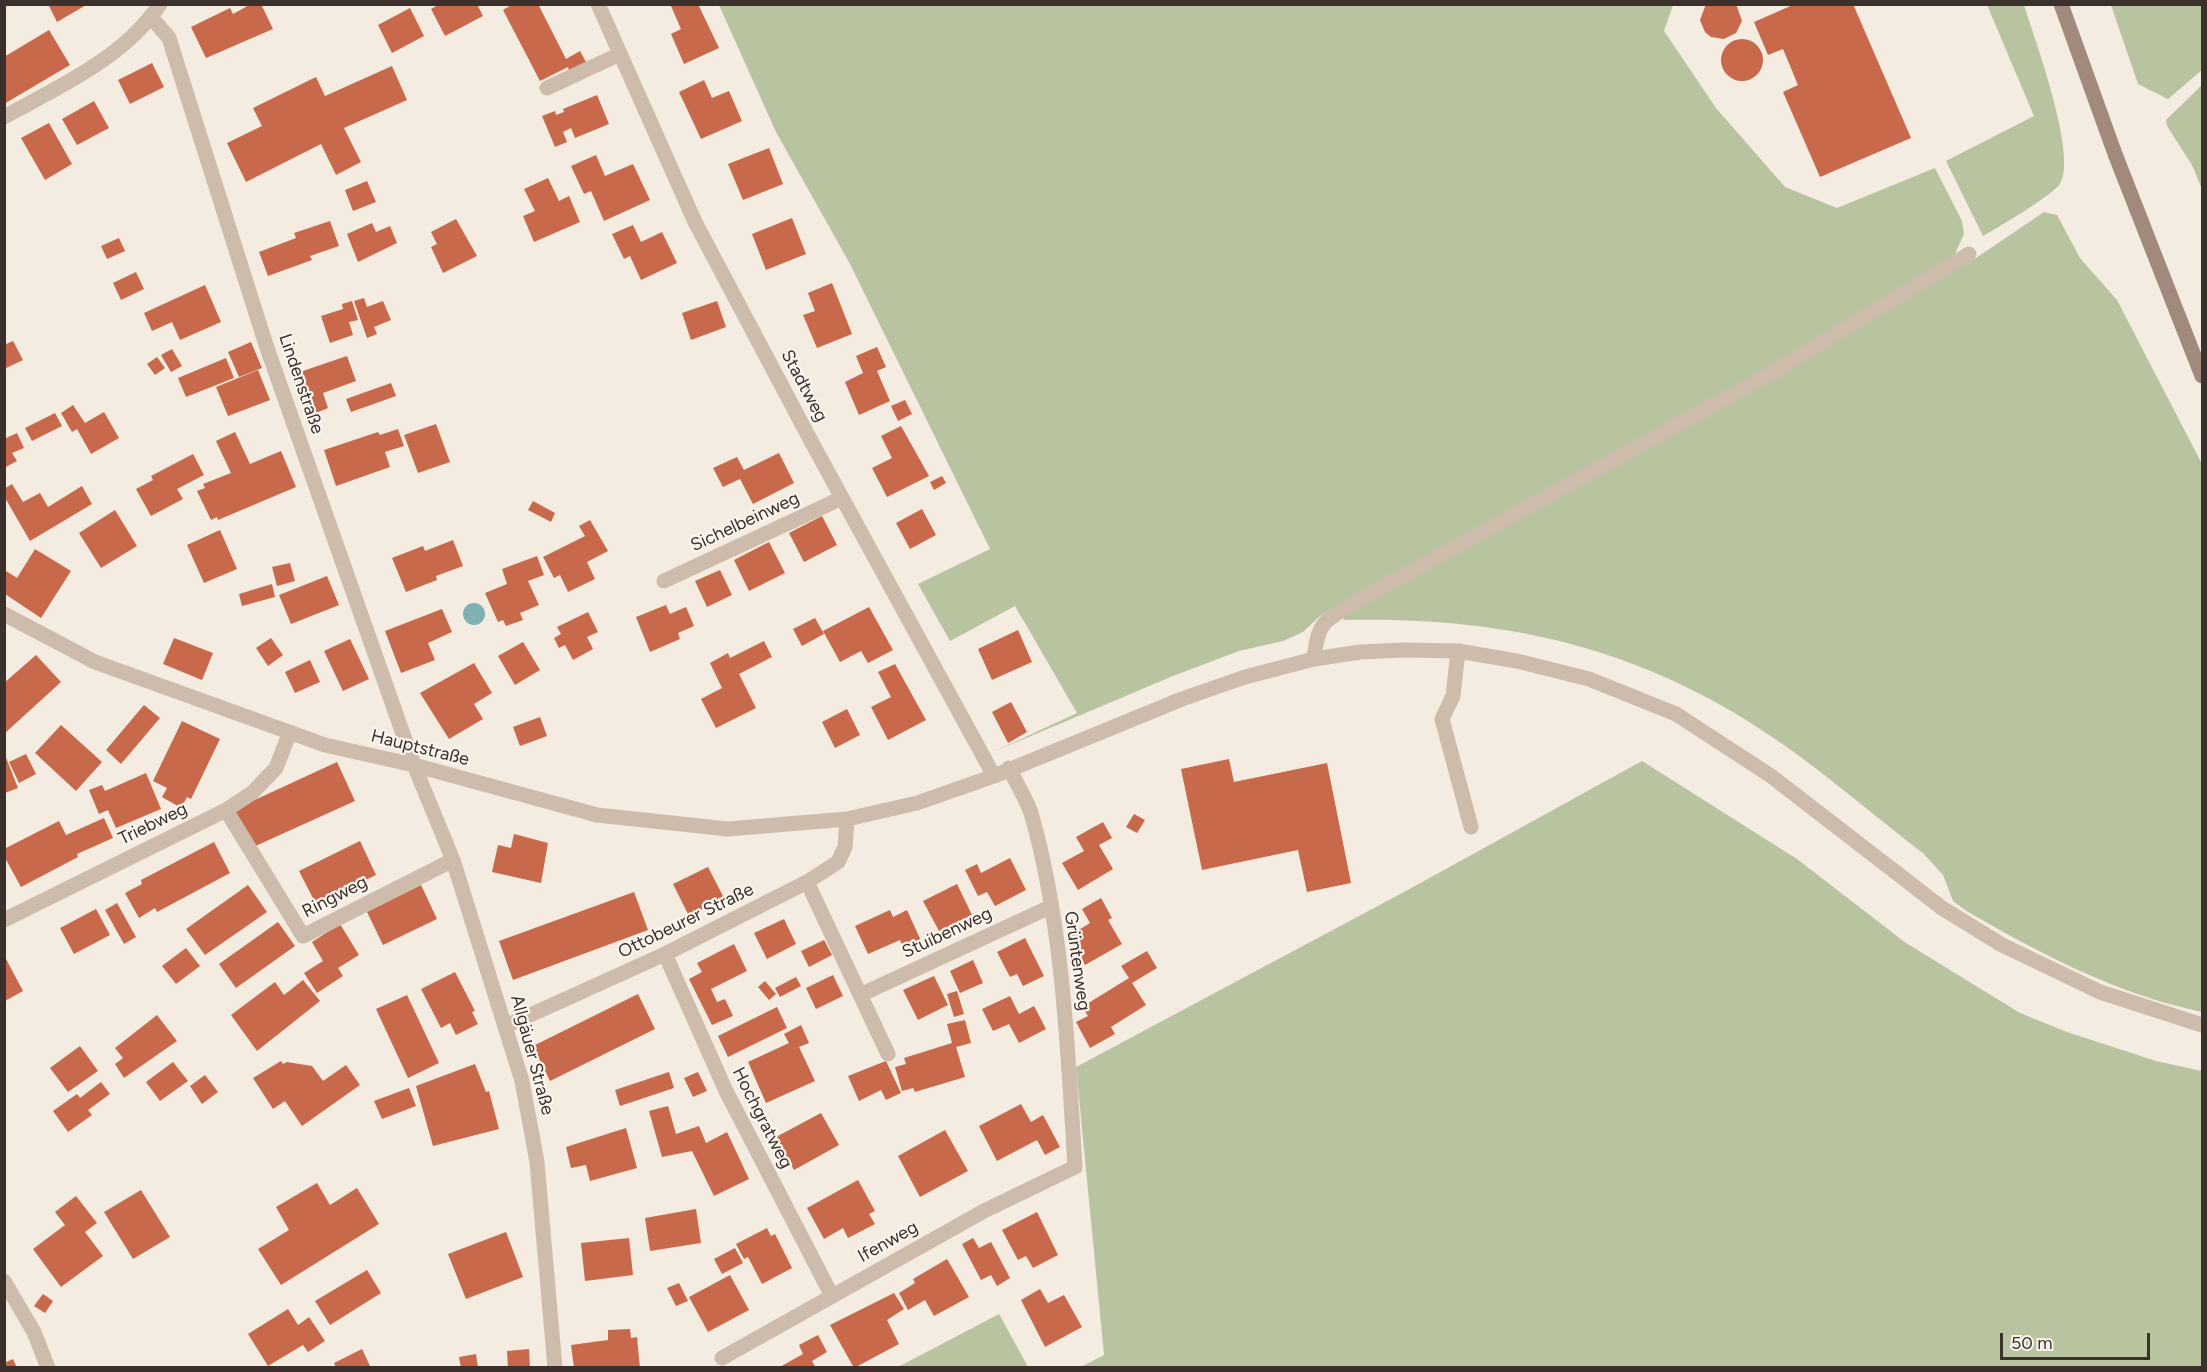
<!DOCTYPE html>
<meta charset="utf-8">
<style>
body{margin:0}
#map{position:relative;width:2207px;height:1372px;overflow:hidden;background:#f4ebe1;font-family:Figtree,sans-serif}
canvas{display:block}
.frame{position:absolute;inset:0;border:6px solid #3b302b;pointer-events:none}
.scale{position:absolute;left:2000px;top:1333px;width:150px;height:27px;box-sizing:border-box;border:3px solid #3b302b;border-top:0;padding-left:8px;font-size:18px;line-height:21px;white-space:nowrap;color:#3b302b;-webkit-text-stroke:4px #fbf5ee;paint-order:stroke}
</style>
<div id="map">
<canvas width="2207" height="1372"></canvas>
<div class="frame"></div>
<div class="scale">50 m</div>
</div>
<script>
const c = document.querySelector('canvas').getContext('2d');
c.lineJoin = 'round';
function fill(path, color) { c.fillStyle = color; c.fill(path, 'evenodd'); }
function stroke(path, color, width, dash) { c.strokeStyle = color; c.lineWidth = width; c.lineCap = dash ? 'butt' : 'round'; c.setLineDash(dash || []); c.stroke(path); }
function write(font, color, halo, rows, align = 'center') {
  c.font = font + ' Figtree,sans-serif'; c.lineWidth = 4.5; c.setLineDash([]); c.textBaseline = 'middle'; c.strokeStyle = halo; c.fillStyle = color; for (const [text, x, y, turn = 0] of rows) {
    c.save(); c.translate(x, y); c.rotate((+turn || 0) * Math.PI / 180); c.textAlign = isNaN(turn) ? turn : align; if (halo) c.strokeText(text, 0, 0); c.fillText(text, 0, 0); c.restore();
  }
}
fill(new Path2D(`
 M719,5H1673L1664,31L1716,108L1785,187L1837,208L1935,168L1962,221L1964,234L1954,256L1852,321L1354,595L1320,616L1303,632L1283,641L1239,651L1173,676L993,752L1077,713L1015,606L950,641L918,584L990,549L850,264L776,132Z
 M1987,5H2024C2034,37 2078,156 2060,184C2051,196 1999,227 1983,236L1946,161L2034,116Z
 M2111,5H2202V70L2168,99L2138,84Z
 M2202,85V189L2192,165L2167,126L2166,120Z
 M2044,212L2057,215L2080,258L2117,300L2202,464V1012C2117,994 2040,954 1965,910L1953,901L1943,875L1924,854C1877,818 1832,779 1784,745C1648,649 1509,616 1344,620L1343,617L1970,262Z
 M1642,761L1797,859L1906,943L2020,1013L2067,1032L2156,1061L2202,1071V1367H1081L1104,1355L1076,1067L1404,892Z
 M999,1314L1028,1367H898Z`), '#b8c4a0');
fill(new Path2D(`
 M463 614a11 11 0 1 1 22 0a11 11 0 1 1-22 0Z`), '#7fb0b2');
fill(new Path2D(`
 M48,4H88L57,22Z
 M251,4H261L273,29L206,58L191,27L230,8L233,14Z
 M440,4H477L483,16L445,36L431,9Z
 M513,4H538L566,59L580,51L586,62L569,71L568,67L540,81L503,10Z
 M676,4H698L719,48L684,64L671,34L681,29L671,6Z
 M1706,4H1736L1742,21L1736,33L1724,39L1711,37L1705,32L1700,20Z
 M1795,4H1853L1911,138L1820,177L1783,92L1798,85L1783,49L1768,55L1754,22Z
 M410,8L424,36L392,53L378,25Z
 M49,30L70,65L4,104V57Z
 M1721 60a21 21 0 1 1 42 0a21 21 0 1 1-42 0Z
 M152,63L164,87L130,104L118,80Z
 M392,66L407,100L344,128L361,162L336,175L321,144L246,182L227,143L262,126L253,108L316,77L325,96Z
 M704,80L712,98L729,91L742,121L701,139L679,92Z
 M597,95L609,124L575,138L571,128L563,132L567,142L555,147L542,116L555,111L556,115L564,112L563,109Z
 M94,101L109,128L77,145L62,119Z
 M49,123L72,164L45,180L21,138Z
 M769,148L783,184L743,200L728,164Z
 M596,155L605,176L633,164L650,200L604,221L591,191L584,194L571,166Z
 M548,178L559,201L569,196L580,222L534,242L523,216L535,211L524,189Z
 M367,181L376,202L353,211L345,190Z
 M792,218L806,254L766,270L752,234Z
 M456,219L477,256L443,273L431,247L437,244L431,232Z
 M330,221L339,246L310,256L312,260L268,276L259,252L296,238L294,233Z
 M372,223L376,232L390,226L397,243L358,262L347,234Z
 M633,225L641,242L662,232L677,263L641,280L630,256L624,259L612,234Z
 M119,238L125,251L107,259L101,246Z
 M136,272L144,289L121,300L113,283Z
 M832,283L852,334L817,348L803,315L815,311L808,293Z
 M205,285L221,322L180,340L172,322L152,331L144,313Z
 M364,298L367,307L383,301L391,320L374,327L377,334L367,338L354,301Z
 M352,301L358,320L349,322L353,335L330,343L321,316L343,309L342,304Z
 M717,301L726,327L691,340L682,313Z
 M13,341L23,360L4,369V345Z
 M251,342L262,368L239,377L228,352Z
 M877,347L886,367L877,371L890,401L859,415L845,382L863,373L856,356Z
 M172,349L182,366L171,372L161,355Z
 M347,356L356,381L323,393L328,408L311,415L294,374Z
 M157,357L165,368L155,375L147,364Z
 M226,358L234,378L186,397L178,378Z
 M258,370L270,400L228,416L216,387Z
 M391,383L396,396L351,412L346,399Z
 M905,400L912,414L898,421L891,406Z
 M73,405L85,423L104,412L119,438L91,454L77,429L72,432L61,413Z
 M55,413L62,426L32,441L25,428Z
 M436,424L450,462L418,473L404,435Z
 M901,426L929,476L887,497L872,468L892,458L881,436Z
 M398,429L404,446L385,452L390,467L336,486L324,450L378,432L380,435Z
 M235,432L250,464L281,451L296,487L218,520L217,517L211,520L197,491L205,488L203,484L231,473L216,441Z
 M17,433L24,448L12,453L17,461L4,468V439Z
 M779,453L794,483L753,504L740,479L723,487L713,468L737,457L744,470Z
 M193,454L204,475L177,489L183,499L151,516L136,489L153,480L151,476Z
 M942,476L946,483L934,490L930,482Z
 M12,484L23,502L40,493L48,507L82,486L92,504L30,541L4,496V489Z
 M533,501L555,513L551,522L528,510Z
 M922,509L936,535L910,549L896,523Z
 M115,510L137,546L101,568L79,533Z
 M822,516L837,545L804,562L789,533Z
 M590,520L608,551L587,562L595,579L568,592L560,575L554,578L543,557L585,536L579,526Z
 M220,530L237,569L204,583L187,545Z
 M453,540L463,566L436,576L437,580L406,592L392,558L423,546L425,551Z
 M769,542L785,573L749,591L734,560Z
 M35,549L71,571L41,618L5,594L6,571L17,578Z
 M537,556L544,575L528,581L539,605L520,613L523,620L506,626L503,620L498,622L485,593L507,584L502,569Z
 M290,563L295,581L277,586L272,567Z
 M720,570L732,595L707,607L695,581Z
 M327,576L339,605L291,624L279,595Z
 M272,584L275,597L242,606L239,594Z
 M666,605L670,614L686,607L694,626L678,633L680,639L650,652L636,617Z
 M869,607L893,650L868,663L861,651L840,662L823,631Z
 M442,609L452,632L428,643L435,660L401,673L385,631Z
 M588,612L598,632L587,637L593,649L573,660L565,645L559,648L554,638L561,634L557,627Z
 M815,618L824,634L802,646L793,629Z
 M1018,630L1032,662L992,680L978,649Z
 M174,638L213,653L202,680L163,664Z
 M271,638L283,655L268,666L256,648Z
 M350,639L369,679L343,691L324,651Z
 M764,641L772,657L739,674L756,708L716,728L701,699L722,688L710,663L728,653L730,658Z
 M523,642L540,670L515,685L498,656Z
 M36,655L61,682L4,734V683Z
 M310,660L320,682L295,693L285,672Z
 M474,663L492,693L474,704L483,719L449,739L420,693Z
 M895,664L926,720L888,740L871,707L891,697L878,672Z
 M1011,702L1027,732L1008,743L992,712Z
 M144,705L160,718L121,764L106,750Z
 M847,709L860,735L835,748L822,722Z
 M540,717L547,736L520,746L513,727Z
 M182,721L220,739L191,799L187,797L181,808L162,797L167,788L153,781Z
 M61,725L102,762L76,791L35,753Z
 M26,754L36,774L19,783L9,762Z
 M5,755L18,788L5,793Z
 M1229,759L1234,782L1327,763L1351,883L1307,892L1298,850L1202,870L1181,769Z
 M337,762L355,801L251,848L233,810Z
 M146,773L161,809L116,828L108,810L99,814L89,790L102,785L105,791Z
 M1134,814L1145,820L1137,833L1126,827Z
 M104,818L113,838L77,854L78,857L21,887L4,856V849L59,821L66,835Z
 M1103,822L1112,838L1099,845L1113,869L1078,890L1062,863L1084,851L1076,837Z
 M514,834L548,843L541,883L492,872L498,845L511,848Z
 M360,841L376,875L316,904L299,871Z
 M214,842L230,873L157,912L155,908L139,918L125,893L142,884L141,880Z
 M1010,858L1026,890L995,906L987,892L978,896L965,870L977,864L981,873Z
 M708,867L724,898L689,916L673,884Z
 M957,884L972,915L939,931L923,901Z
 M248,885L267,912L205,955L186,929Z
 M421,885L437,919L383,945L367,912Z
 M634,892L648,930L513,980L499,941Z
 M1101,898L1112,918L1108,920L1122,944L1085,965L1069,936L1090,923L1082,909Z
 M117,903L136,937L124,944L105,910Z
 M96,909L110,935L74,954L60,928Z
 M890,910L893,917L907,910L922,943L905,951L900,940L868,954L855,926Z
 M784,919L796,944L767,959L754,933Z
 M278,922L295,946L236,988L219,964Z
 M340,924L359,955L338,968L343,976L317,993L304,973L323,961L312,942Z
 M1025,938L1044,976L1023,986L1017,974L1010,977L997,952Z
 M824,940L832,955L809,967L801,951Z
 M734,944L747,971L711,989L717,1002L725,999L733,1016L712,1025L689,979L702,972L697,963Z
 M186,948L200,966L176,984L162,966Z
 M1147,951L1157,968L1132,983L1146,1005L1111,1027L1115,1034L1090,1048L1076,1022L1088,1016L1082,1007L1129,978L1121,966Z
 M5,957L23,991L5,1001Z
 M973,960L983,983L960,993L950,971Z
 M455,972L475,1011L472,1012L478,1024L456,1035L450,1023L441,1028L421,989Z
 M833,975L843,996L816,1009L806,988Z
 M934,976L948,1005L918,1020L903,990Z
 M796,977L801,986L780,997L775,988Z
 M303,980L320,1001L257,1051L231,1015L275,982L284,995Z
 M765,981L776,994L769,1000L758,987Z
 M957,991L964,1014L954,1017L947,994Z
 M638,994L655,1029L550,1081L533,1046Z
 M407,995L439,1063L408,1078L376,1009Z
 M1010,996L1019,1014L1034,1006L1046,1029L1019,1043L1009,1024L993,1031L982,1009Z
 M777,1007L787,1028L728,1057L718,1036Z
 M157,1015L177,1041L124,1078L115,1064L123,1058L115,1048Z
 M965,1020L971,1043L956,1047L965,1077L915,1092L913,1088L902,1091L895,1067L906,1064L904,1058L952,1043L947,1024Z
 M801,1025L809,1043L799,1047L815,1081L766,1103L748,1062L789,1043L784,1034Z
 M80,1046L98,1071L68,1092L50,1068Z
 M281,1061L283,1064L287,1062L312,1066L323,1081L346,1065L360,1085L302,1126L285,1101L273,1109L253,1078Z
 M886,1061L901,1093L886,1100L881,1090L859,1101L848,1076Z
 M173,1062L188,1081L160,1101L146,1082Z
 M475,1064L486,1092L489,1091L499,1129L433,1146L416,1086Z
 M669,1072L674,1088L620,1106L615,1090Z
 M698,1072L707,1091L693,1097L684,1078Z
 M205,1075L218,1092L202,1104L190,1086Z
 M101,1082L110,1094L88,1110L92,1115L68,1132L53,1111L77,1094L80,1098Z
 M409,1088L416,1106L382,1119L374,1101Z
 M1021,1104L1031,1122L1043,1115L1060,1147L1045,1155L1037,1140L997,1161L979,1126Z
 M668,1106L676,1134L699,1126L706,1143L727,1132L749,1179L714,1196L692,1151L662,1157L649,1111Z
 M821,1113L839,1145L794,1170L776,1137Z
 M626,1128L637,1168L590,1181L586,1165L571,1168L566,1147Z
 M945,1130L968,1171L920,1197L898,1156Z
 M858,1180L875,1211L869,1214L875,1224L848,1238L843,1228L824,1239L807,1208Z
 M317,1183L330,1205L357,1188L379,1224L281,1285L258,1249L289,1230L276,1207Z
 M141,1190L170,1237L133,1259L104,1212Z
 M76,1196L97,1223L85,1232L103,1256L61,1287L33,1249L65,1225L55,1212Z
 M696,1209L701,1243L650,1251L645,1218Z
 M1037,1212L1058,1255L1033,1268L1026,1256L1018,1260L1002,1230Z
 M767,1228L771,1236L775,1234L792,1268L762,1284L748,1257L744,1259L736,1244Z
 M506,1232L523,1277L466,1299L448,1254Z
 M629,1238L633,1275L585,1281L581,1243Z
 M973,1238L979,1248L991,1242L1010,1278L997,1286L991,1275L981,1280L962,1244Z
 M735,1248L743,1263L722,1274L714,1259Z
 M947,1259L969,1297L934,1316L925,1300L908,1310L899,1293L915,1283L913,1279Z
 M367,1270L381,1293L330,1325L315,1301Z
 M730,1275L749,1310L708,1332L689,1297Z
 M679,1283L688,1301L676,1306L667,1288Z
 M1040,1289L1048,1303L1064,1295L1082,1327L1045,1347L1021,1300Z
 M894,1293L904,1309L887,1320L899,1344L854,1368L830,1325Z
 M43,1294L53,1301L45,1313L34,1306Z
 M288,1309L298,1325L309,1317L325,1341L308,1352L303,1345L268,1366L248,1334Z
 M630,1329L631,1338L637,1337L640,1368H574L571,1345L608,1340V1330Z
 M818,1335L827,1352L812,1361L816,1368H778L803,1354L799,1345Z
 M362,1349L371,1368H336L334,1363Z
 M529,1349L530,1368H508L507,1351Z
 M476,1354L478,1368H461L459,1357Z
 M13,1359L17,1368H4V1363Z`), '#c8694b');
stroke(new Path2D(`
 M598,4L695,222L811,441L994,776
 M151,17L169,38L266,345L414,765L453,860L522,1081L537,1162L555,1368
 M547,88L620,54
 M4,117C60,86 124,58 160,4
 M664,581L842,498
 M4,614L95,662L325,745L414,765L597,815L728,829L847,819L917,803L994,776L1182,699L1245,677L1314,659L1360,652L1404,650L1458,651L1517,661L1589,679L1676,714L1771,776L1942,908L2002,945L2100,992L2202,1025
 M1458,651L1453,696L1442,719L1471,827
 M1314,659C1318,618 1326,621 1359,600L1761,379L1969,254
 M226,810L303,936L453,860
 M807,882L888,1054
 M4,920L226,810L252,793L276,768L290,732
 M665,954L726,1091L832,1296
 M860,995L1050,907
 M506,1026L665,954L807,882L838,862L845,847L847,819
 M4,1281L34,1332L48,1368
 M722,1358L984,1211L1075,1167C1068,1053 1063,923 1031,813C1026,798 1016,783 1009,768`), '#cdbbac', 15);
stroke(new Path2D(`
 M2061,4L2115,154L2202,376`), '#a18a7d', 15);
write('18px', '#3b302b', '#fbf5ee', [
 ["Lindenstraße",301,384,71],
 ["Stadtweg",804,386,62],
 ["Sichelbeinweg",745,522,-25],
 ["Hauptstraße",420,748,14],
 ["Triebweg",153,824,-26],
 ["Ringweg",335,897,-27],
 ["Ottobeurer Straße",686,921,-26],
 ["Stuibenweg",947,933,-25],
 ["Grüntenweg",1077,961,82],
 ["Allgäuer Straße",532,1055,75],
 ["Hochgratweg",762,1118,63],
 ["Ifenweg",888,1242,-29]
]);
</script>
